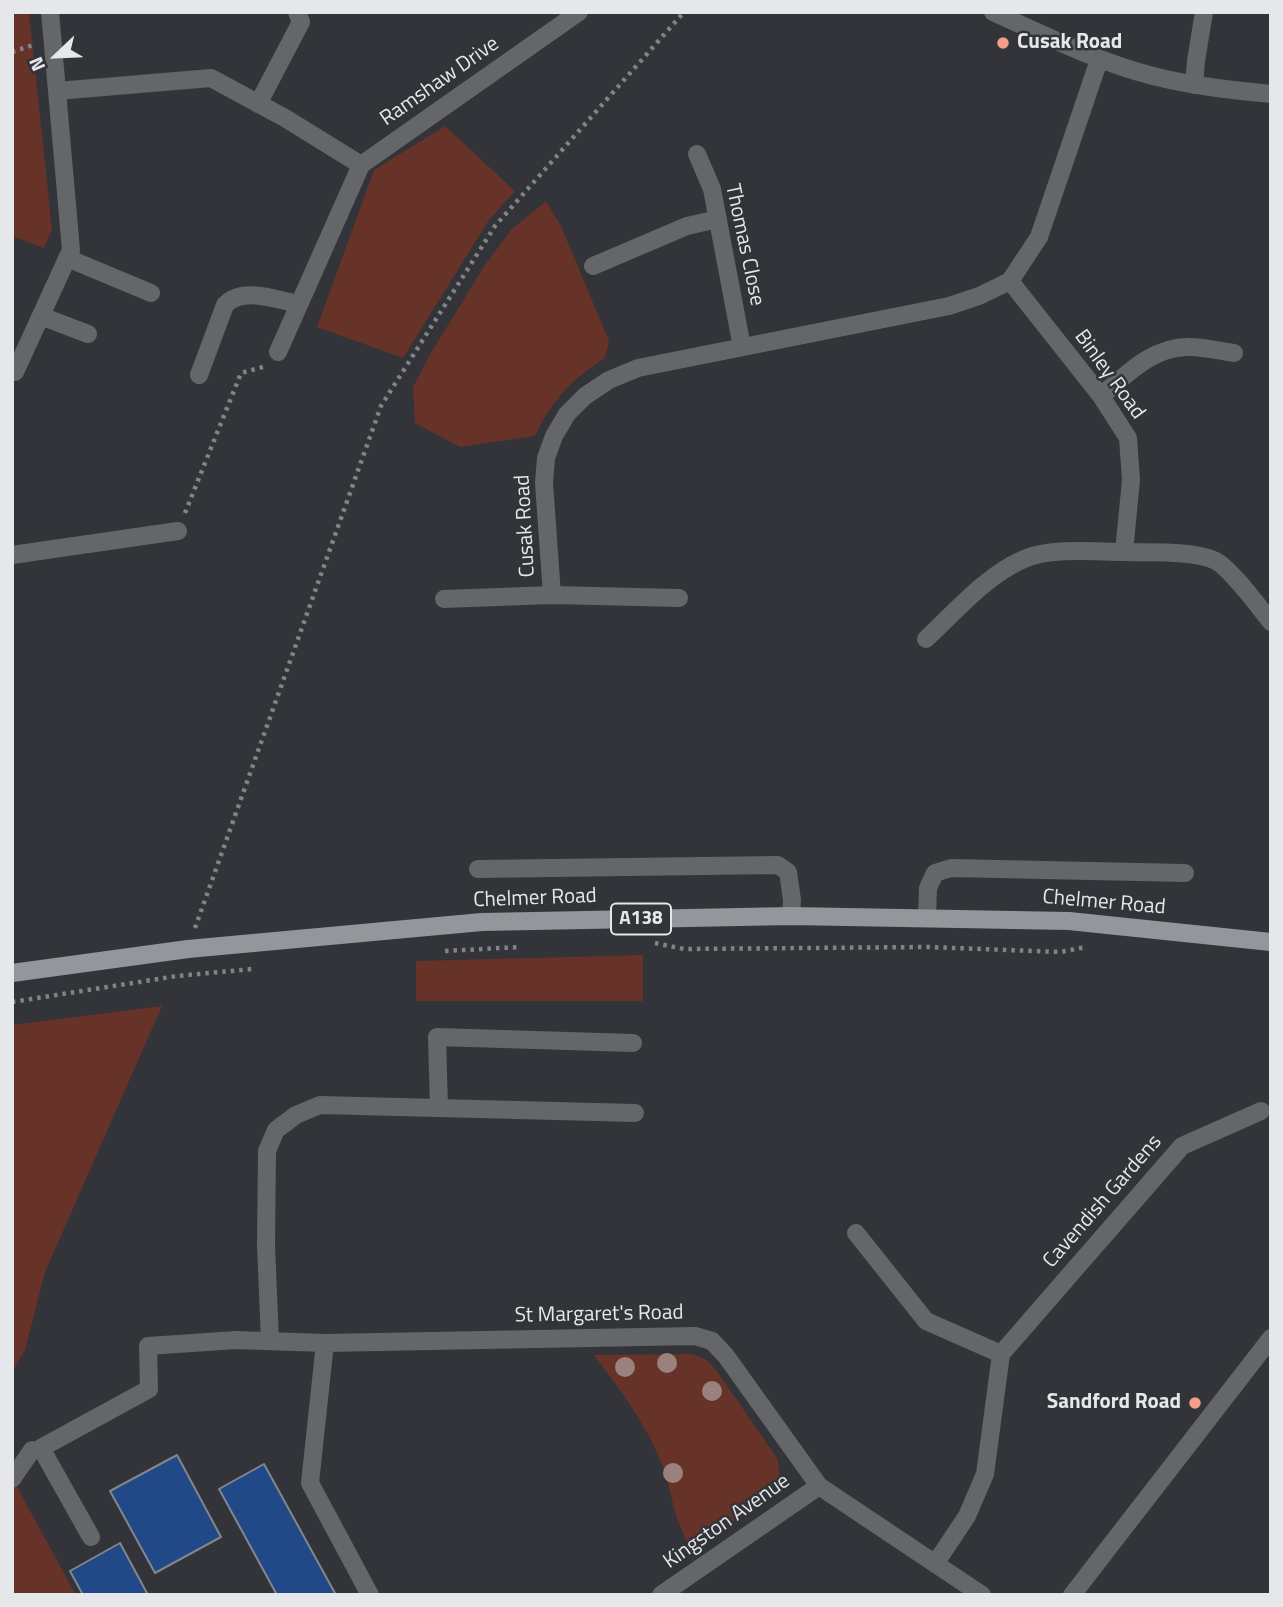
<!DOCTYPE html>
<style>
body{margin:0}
#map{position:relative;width:1283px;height:1607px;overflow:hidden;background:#323439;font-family:"Titillium Web",sans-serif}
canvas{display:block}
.frame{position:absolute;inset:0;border:14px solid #e5e7ea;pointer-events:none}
.north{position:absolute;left:21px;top:21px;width:70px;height:70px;-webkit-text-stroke:5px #323439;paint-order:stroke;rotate:247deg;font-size:19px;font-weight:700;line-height:28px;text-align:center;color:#e5e7ea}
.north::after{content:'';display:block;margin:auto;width:24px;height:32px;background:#e5e7ea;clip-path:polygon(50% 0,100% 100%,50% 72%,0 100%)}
</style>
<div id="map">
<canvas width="1283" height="1607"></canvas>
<div class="frame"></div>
<div class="north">N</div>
</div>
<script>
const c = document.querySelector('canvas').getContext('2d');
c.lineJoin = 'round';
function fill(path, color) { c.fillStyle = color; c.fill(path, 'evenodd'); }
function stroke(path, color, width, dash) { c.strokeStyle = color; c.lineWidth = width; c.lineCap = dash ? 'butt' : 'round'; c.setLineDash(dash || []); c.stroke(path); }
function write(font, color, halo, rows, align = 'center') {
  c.font = font + ' "Titillium Web",sans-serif'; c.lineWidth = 5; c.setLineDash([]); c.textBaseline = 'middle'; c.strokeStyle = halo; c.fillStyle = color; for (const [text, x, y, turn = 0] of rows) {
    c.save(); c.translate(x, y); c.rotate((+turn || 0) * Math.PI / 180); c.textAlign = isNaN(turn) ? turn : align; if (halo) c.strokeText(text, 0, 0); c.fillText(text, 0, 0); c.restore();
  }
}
fill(new Path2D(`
 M12,12H29L52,229L44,248L12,236Z
 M445,126L515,191L489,220L403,358L317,327L374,170Z
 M546,201L561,226L609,341L605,358C572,379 552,400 535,436L460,447L415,423L413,387L432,351L485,265L511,230Z
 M643,955V1001H416V961Z
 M162,1006L45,1272L25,1350L12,1372V1025Z
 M692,1354L705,1359L714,1367L777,1458C781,1472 780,1481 772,1494L691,1550C685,1538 680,1527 676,1515C671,1499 669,1482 663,1467C648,1426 620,1390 594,1355Z
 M12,1478L76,1595H12Z`), '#673227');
const building = new Path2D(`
 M177,1455L221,1537L155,1573L110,1491Z
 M264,1464L336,1595H277L219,1489Z
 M120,1543L148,1595H83L70,1571Z`);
fill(building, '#214988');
stroke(building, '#82868b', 2);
stroke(new Path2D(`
 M12,52L33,45
 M185,513L241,373L263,367
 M195,928L381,406L495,226L684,12
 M655,943L684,949L928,947L1061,952L1086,947
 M445,951L520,947
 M12,1002L177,976L252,969`), '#818387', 4.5, [3.5, 5]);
stroke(new Path2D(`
 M50,12L57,91L211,78L285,118L361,165L579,12
 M993,12C1046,36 1098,62 1153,76C1192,86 1231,90 1271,94
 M1194,85L1196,61L1204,12
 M258,104L301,22L297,12
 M697,154L712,189L742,347
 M67,258L151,293
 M593,266L687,226L718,219
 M1010,281L1101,396L1128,438L1131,480L1124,552C1149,553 1194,550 1216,561C1232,570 1258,606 1271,622
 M41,316L88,334
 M278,352L361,165
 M12,371L15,372L71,250L57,91
 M199,375L225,305C242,286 277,300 299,304
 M1101,396C1127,374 1153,346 1190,347C1204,347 1220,351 1234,353
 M12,555L178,531
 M552,595L544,483L546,458L554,436L567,414L585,396L609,380L638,368L949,306L979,296L1010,281L1039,237L1099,60
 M444,599L552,595L679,598
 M926,639C954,613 987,575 1022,560C1048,547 1094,552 1124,552
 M478,869L778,865L788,872L792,900L791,916
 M927,918L928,888L935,873L951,868L1185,873
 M439,1108L437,1037L633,1043
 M856,1233L926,1321L1001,1354
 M270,1341L266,1245L267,1151L276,1130L296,1115L320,1105L635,1113
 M325,1343L310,1483L370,1595
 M12,1479L32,1450
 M91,1537L41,1448L149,1389L148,1346L236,1340L325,1343L695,1336L712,1341L726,1356L819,1486L982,1595
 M935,1564L967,1516L985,1474L1001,1354L1182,1146L1261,1111
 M661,1595L819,1486
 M1072,1595L1271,1338`), '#646668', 18);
stroke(new Path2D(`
 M12,973L188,949L482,922L791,916L1069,921L1271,942`), '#93969a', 18);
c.fillStyle = '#9b817d';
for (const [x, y] of [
 [667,1363],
 [625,1367],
 [712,1391],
 [673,1473]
]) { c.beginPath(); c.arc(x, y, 10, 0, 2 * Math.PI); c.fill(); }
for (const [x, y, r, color] of [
 [1003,43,7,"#f49e8a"],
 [1195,1403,7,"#f49e8a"]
]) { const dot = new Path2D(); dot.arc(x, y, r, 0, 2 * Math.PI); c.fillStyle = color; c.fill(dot); stroke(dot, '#323439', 2.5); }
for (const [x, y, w] of [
 [641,919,60]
]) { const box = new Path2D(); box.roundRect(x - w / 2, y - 15.5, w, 31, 5); c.fillStyle = '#323439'; c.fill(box); stroke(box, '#e5e7ea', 2); }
write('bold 19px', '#e5e7ea', null, [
 ["A138",641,919]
]);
write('bold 21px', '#e5e7ea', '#323439', [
 ["Cusak Road",1017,43],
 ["Sandford Road",1181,1403,"right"]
], 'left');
write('21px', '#e5e7ea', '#323439', [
 ["Ramshaw Drive",440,82,-35],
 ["Thomas Close",744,245,78],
 ["Binley Road",1109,375,54],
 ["Cusak Road",526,526,-93],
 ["Chelmer Road",535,899,-2],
 ["Chelmer Road",1104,903,5],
 ["Cavendish Gardens",1103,1202,-49],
 ["St Margaret's Road",599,1315,-1],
 ["Kingston Avenue",727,1522,-35]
]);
</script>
